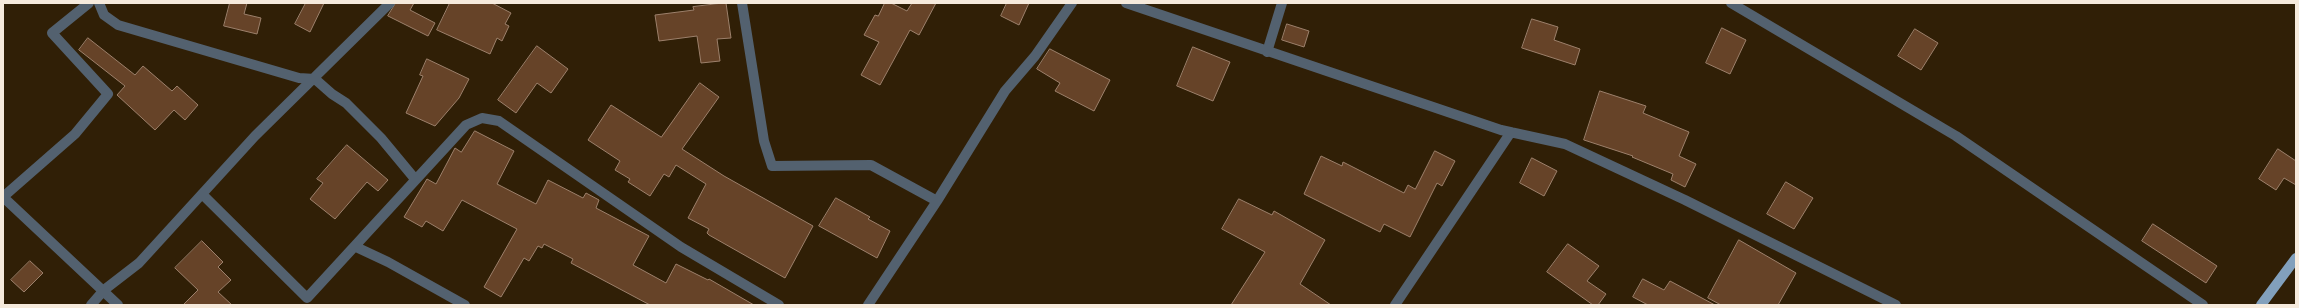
<!DOCTYPE html>
<style>
body{margin:0}
#map{position:relative;width:2299px;height:308px;overflow:hidden;background:#301f06;font-family:Roboto,sans-serif}
canvas{display:block}
.frame{position:absolute;inset:0;border:4px solid #f6eadc;pointer-events:none}
</style>
<div id="map">
<canvas width="2299" height="308"></canvas>
<div class="frame"></div>
</div>
<script>
const c = document.querySelector('canvas').getContext('2d');
c.lineJoin = 'round';
function fill(path, color) { c.fillStyle = color; c.fill(path, 'evenodd'); }
function stroke(path, color, width, dash) { c.strokeStyle = color; c.lineWidth = width; c.lineCap = dash ? 'butt' : 'round'; c.setLineDash(dash || []); c.stroke(path); }
const building = new Path2D(`
 M230,3H247L244,14L261,18L257,34L224,26Z
 M306,3H324L310,32L295,24Z
 M396,3H414L410,10L435,23L428,36L388,16Z
 M450,3H492L511,13L505,24L509,26L502,41L497,38L490,54L437,30Z
 M726,3L731,38L717,39L720,61L701,63L697,36L659,41L655,15L694,10L693,7Z
 M885,3H891L907,11L912,3H936L919,35L910,30L880,85L861,75L879,42L864,35L875,15L878,16Z
 M1007,3H1029L1019,25L1001,16Z
 M1532,19L1558,27L1554,40L1580,49L1575,65L1522,48Z
 M1287,24L1309,31L1304,47L1282,40Z
 M1722,28L1746,40L1730,74L1706,63Z
 M1915,29L1938,43L1921,70L1898,56Z
 M88,38L135,75L143,66L172,91L177,86L198,105L185,120L174,110L155,130L117,95L125,86L79,50Z
 M537,46L568,69L551,93L537,83L516,113L498,100Z
 M1193,47L1230,62L1213,101L1177,86Z
 M1050,49L1110,80L1094,111L1055,91L1060,83L1037,69Z
 M427,59L469,79L459,98L435,126L406,113L423,76L420,75Z
 M700,83L719,97L682,149L724,176L813,226L785,278L709,235L707,233L709,229L688,218L706,184L676,165L669,177L664,174L650,196L628,182L630,179L615,170L620,161L588,140L611,105L661,137Z
 M1600,91L1646,106L1643,113L1689,132L1679,156L1696,164L1685,187L1671,180L1673,174L1632,157L1633,156L1584,140Z
 M475,131L514,151L497,184L536,204L548,180L583,198L586,193L599,200L596,208L649,236L633,265L666,283L676,264L708,280L709,279L754,305H650L571,263L573,259L544,244L542,248L538,246L529,261L524,258L501,297L484,287L517,229L462,200L443,231L426,221L422,227L404,217L427,179L436,184L455,148L461,152Z
 M347,145L388,180L378,191L367,182L335,219L310,199L323,183L317,179Z
 M2278,149L2296,161V185L2284,178L2276,190L2259,179Z
 M1435,151L1455,161L1442,186L1437,183L1410,237L1384,224L1380,232L1304,194L1321,156L1342,166L1343,162L1404,193L1408,185L1415,189Z
 M1532,158L1557,171L1544,196L1520,183Z
 M1786,182L1813,198L1794,229L1767,214Z
 M836,198L870,217L868,219L890,231L877,258L819,226Z
 M1239,199L1272,215L1274,211L1325,240L1300,284L1331,305H1231L1265,252L1222,229Z
 M2153,224L2217,266L2206,283L2142,241Z
 M1739,240L1796,273L1778,305H1721L1708,298Z
 M202,241L223,262L218,267L231,280L218,292L232,305H183L198,290L175,268Z
 M1568,244L1599,266L1587,281L1606,294L1598,305H1593L1547,272Z
 M30,261L43,273L24,292L11,280Z
 M1643,279L1664,290L1670,281L1715,305H1648L1633,297Z`);
fill(building, '#664328');
stroke(building, '#9c806b', 1);
stroke(new Path2D(`
 M99,3L104,15L118,25L299,78L315,79L332,94L346,103L381,138L415,179
 M742,3L764,141L772,166L871,165L937,201
 M1126,3L1501,130L1565,144L1685,200L1896,305
 M1731,3L1956,136L2203,305
 M1267,52L1282,3
 M202,194L307,298L466,125L482,118L499,121L681,247L779,305
 M3,197L75,134L108,94L52,33L89,3
 M3,197L118,305
 M356,247L388,262L465,305
 M91,305L104,290L139,263L255,136L390,3
 M868,305L937,201L1005,91L1035,56L1072,3
 M1395,305L1511,132`), '#53616f', 10);
stroke(new Path2D(`
 M2261,305L2296,258`), '#82a0bc', 10);
</script>
